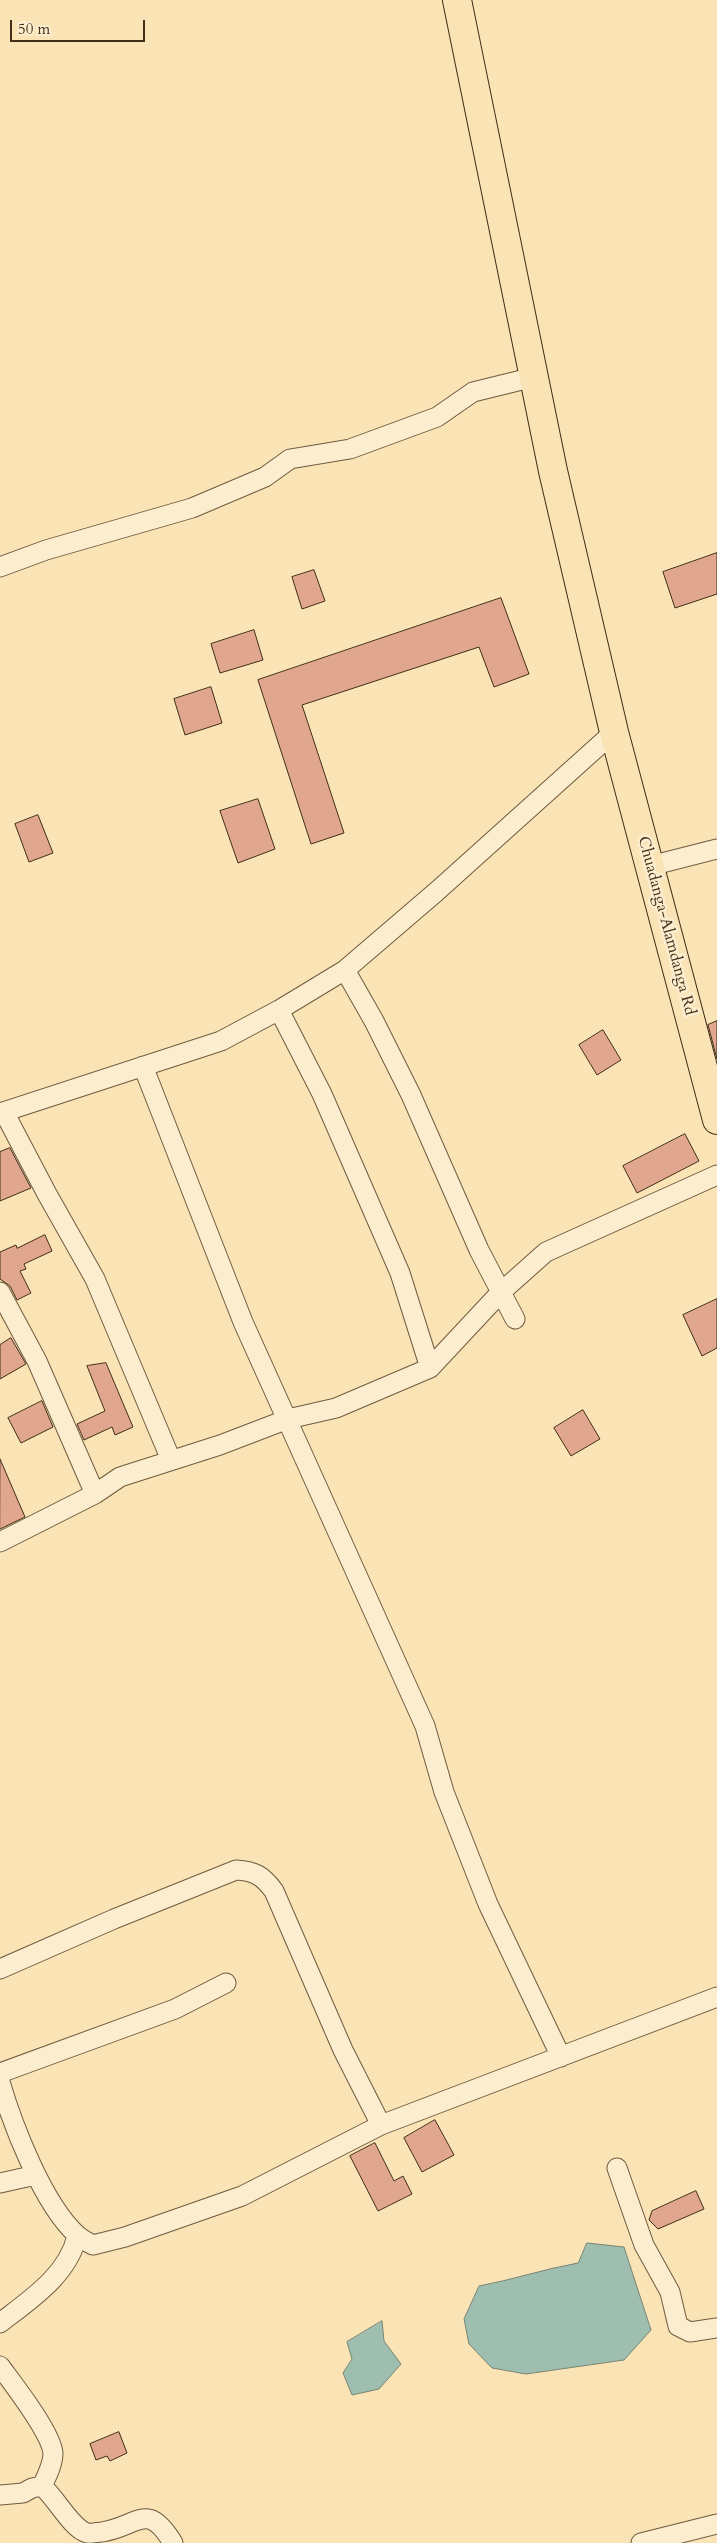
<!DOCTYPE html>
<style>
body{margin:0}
#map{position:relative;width:717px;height:2543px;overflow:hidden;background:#fae3b5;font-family:Cardo,serif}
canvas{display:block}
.scale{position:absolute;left:10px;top:20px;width:135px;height:22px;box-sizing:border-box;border:2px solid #412e18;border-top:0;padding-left:6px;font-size:15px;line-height:18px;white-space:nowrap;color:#412e18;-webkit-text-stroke:4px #fcedcf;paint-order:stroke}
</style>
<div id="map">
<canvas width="717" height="2543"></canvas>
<div class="scale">50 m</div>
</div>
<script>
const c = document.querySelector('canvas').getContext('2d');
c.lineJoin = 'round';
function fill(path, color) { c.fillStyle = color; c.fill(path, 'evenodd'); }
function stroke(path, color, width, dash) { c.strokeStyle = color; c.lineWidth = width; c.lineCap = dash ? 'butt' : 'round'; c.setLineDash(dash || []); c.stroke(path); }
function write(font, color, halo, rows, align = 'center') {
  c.font = font + ' Cardo,serif'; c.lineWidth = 5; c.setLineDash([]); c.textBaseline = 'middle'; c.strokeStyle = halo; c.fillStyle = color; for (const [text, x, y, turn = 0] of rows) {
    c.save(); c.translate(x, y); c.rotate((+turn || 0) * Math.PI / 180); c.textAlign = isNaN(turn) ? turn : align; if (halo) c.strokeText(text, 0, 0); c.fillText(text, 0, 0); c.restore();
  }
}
const water = new Path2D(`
 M587,2243L624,2247L651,2330L624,2360L526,2374L492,2368L469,2344L464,2319L479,2286C512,2280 544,2269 578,2263Z
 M382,2321L384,2341L401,2364L379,2389L352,2395L343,2373L352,2359L347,2342Z`);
fill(water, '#9ebeb0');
stroke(water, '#798473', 1);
const building = new Path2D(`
 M717,553V594L675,608L663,572Z
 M314,570L325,601L302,609L292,577Z
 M501,598L529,674L494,687L479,647L302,705L344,833L311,844L258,680Z
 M254,630L263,660L220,673L211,644Z
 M211,687L222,723L185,735L174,699Z
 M258,799L275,849L238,863L220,811Z
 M38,815L53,853L29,862L15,824Z
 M717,1021V1059L708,1025Z
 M603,1030L621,1060L597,1075L579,1045Z
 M685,1134L699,1161L637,1193L623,1166Z
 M10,1148L31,1188L0,1201V1152Z
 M45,1235L52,1251L24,1264L26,1269L20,1271L31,1293L17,1300L10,1286L0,1279V1252L16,1245L17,1248Z
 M717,1299V1348L702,1356L683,1315Z
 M11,1338L26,1364L0,1379V1345Z
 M106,1363L133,1427L115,1435L112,1427L84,1440L77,1424L105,1411L87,1366Z
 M42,1401L53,1427L21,1443L8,1418Z
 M583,1410L600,1439L571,1456L554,1428Z
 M0,1459L25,1517L0,1529Z
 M435,2120L454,2155L422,2172L404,2138Z
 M375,2143L394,2181L403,2176L412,2194L378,2211L350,2156Z
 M696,2191L704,2209L658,2229L649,2220L652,2211Z
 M119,2432L127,2453L110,2461L107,2456L96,2460L90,2444Z`);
fill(building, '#e1a68e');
stroke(building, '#412e18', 1);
const street = new Path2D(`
 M0,567L46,550L192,508L265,477L290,459L350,449L437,417L473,392L534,377
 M650,866L717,849
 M345,970L374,1021L411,1095L479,1250L515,1319
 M279,1010L322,1094L400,1273L430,1368
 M143,1066L243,1322L425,1726L444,1792L488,1904L561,2057
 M4,1112L47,1194L95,1279L171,1460
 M0,1113L221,1041L279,1010L345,970L436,892L614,732
 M0,1292L37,1361L95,1494
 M0,1542L95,1494L120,1477L220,1445L288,1419L336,1408L430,1368L501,1292L546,1252L717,1175
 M0,1969L114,1919L236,1870C255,1871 263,1876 274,1891L343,2050L381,2125
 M0,2073L175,2009L226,1983
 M0,2082C13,2126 43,2204 77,2235C81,2239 87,2242 93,2245L125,2237L242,2196L381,2125L717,1997
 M617,2168L644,2245L670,2292L678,2326L690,2332L717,2328
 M0,2183L36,2175
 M0,2323C31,2299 68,2275 77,2236
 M0,2366C13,2384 51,2432 53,2453C53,2464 47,2476 42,2486
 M0,2495L23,2493L32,2488L42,2486C57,2499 71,2528 87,2533C91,2534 97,2532 102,2532C139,2526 147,2500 173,2543
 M641,2543L717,2524`);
const primary = new Path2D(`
 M457,0L553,471L614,732L717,1120`);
stroke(street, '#6f5b3f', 21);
stroke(primary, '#412e18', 30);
stroke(street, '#fcedcf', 19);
stroke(primary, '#fae3b5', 28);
write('16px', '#412e18', '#fcedcf', [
 ["Chuadanga-Alamdanga Rd",666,926,75]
]);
</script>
